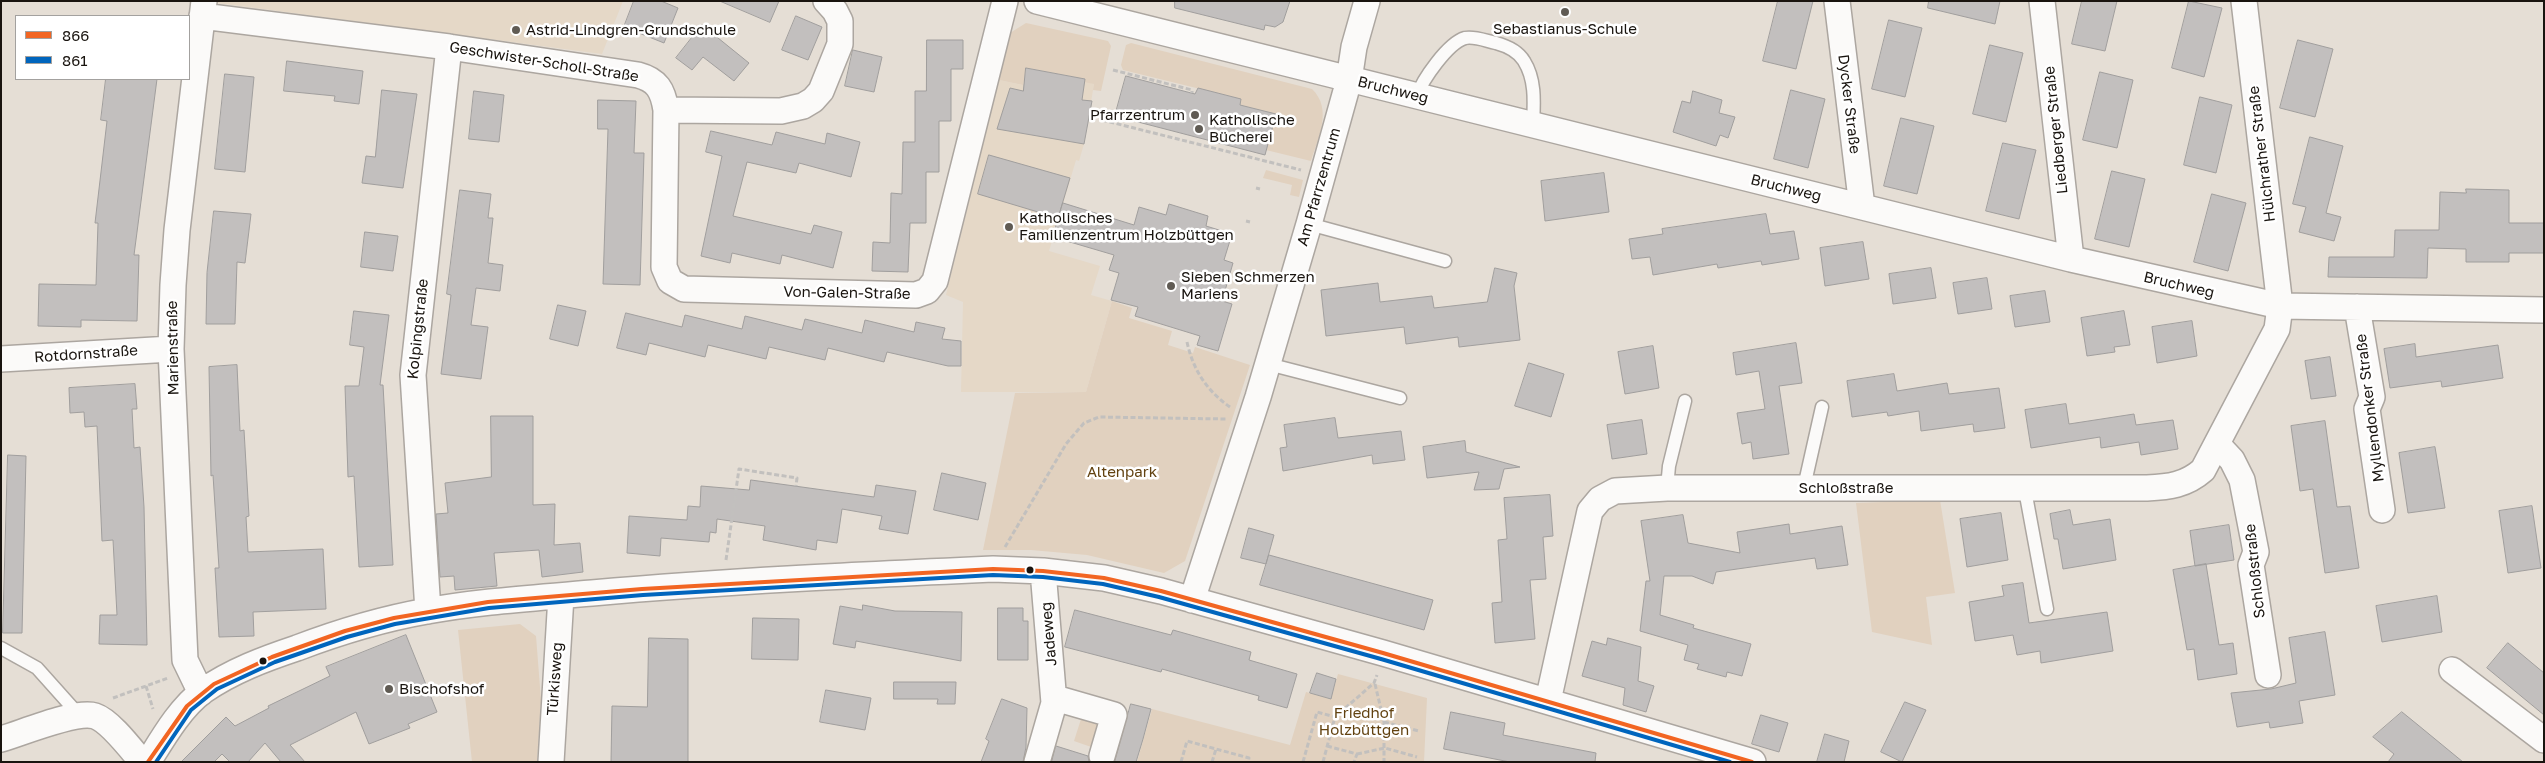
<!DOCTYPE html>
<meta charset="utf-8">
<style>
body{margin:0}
#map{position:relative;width:2545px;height:763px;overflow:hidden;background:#e5ded5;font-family:"Golos Text",sans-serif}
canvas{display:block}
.frame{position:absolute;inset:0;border:2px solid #19140f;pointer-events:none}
.legend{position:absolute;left:15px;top:15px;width:175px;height:65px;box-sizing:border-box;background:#fff;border:1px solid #a3a19f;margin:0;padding:6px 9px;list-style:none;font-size:15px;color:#19140f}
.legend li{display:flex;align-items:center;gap:10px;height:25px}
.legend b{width:25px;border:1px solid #a3a19f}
</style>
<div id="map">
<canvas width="2545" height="763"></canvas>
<div class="frame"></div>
<ul class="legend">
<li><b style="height:6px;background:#f26522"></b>866</li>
<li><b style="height:6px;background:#0065bd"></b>861</li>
</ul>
</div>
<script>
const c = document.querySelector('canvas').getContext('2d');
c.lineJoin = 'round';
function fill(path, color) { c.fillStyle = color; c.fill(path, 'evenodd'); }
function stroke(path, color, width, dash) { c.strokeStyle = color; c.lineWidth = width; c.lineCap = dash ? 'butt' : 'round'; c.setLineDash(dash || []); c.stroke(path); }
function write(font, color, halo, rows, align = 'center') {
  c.font = font + ' "Golos Text",sans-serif'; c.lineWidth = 5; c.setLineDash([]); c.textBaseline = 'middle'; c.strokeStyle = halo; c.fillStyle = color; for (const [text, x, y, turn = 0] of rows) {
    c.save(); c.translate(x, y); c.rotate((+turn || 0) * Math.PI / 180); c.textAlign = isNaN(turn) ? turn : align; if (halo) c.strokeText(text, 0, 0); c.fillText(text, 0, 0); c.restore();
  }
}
fill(new Path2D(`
 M217,1H623L602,54L217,3Z
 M1026,68L1085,79L1094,84L1084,144L1079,161L1076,160L1049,251L1100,266L1091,295L1112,301L1086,392H961L963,302L946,295L999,80L1023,85Z`), '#e5d8c7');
fill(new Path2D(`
 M1026,23L1108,41L1111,46L1101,91L1093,90L1094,84L1084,82L1085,79L1027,68L1023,85L999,80L1010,33Z
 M1131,43L1312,89C1333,109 1318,138 1311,161L1266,150L1275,114L1240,105L1241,99L1123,70L1121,65L1126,45Z
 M1266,170L1303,180L1299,197L1290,195L1292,185L1263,178Z
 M1112,301L1132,308L1129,318L1172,331L1168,345L1193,353L1195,347L1250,365L1185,561L1164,573L1087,555L1031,550H983L1015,393L1086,392Z
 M1940,500L1955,593L1926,597L1932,645L1872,632L1856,503Z
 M520,624L536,636L541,700L537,762H472L458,630Z
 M1338,674L1427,698L1424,762H1137L1152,709L1290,745L1306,692L1331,699Z
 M1081,719L1098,723L1100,730L1094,748L1074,741Z`), '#e1d1bf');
const building = new Path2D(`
 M634,1H661L678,8L664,43L624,27Z
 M720,1H779L770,22Z
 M1175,1H1290L1283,22L1275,27L1265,25L1264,30L1175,8Z
 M1778,1H1813L1796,69L1763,61Z
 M1929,1H2000L1995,24L1928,8Z
 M2082,1H2117L2105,51L2072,44Z
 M2189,1L2222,8L2204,77L2172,68Z
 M796,16L822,27L808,60L782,50Z
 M1889,20L1922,28L1905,97L1872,89Z
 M702,25L749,63L734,81L703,57L692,70L676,58Z
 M927,40H963V69H951V121H939V172H926V223H910L908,272L872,271L873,242L890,243L891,193L902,194L903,142H915V91H926Z
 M2298,40L2333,49L2315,117L2280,108Z
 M1990,45L2023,53L2006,122L1973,114Z
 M853,50L882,57L874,92L845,86Z
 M287,61L363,71L359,104L334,101L335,96L284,91Z
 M1026,68L1085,79L1082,100L1092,101L1084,144L997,129L1010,88L1023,91Z
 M2100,72L2133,80L2117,148L2083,140Z
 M225,74L254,77L245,172L215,169Z
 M1126,76L1195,94L1198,88L1241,99L1240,105L1276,114L1265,155L1115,116Z
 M106,79H157L134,255H139L137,321L81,320V327L38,326L39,284L96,285L98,223H95L107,121L101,120Z
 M382,90L417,94L403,188L362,183L366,156L375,157Z
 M1791,90L1825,99L1808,168L1774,159Z
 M474,91L504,95L499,142L469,139Z
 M1693,91L1722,100L1719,113L1735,117L1728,138L1720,135L1716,146L1673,132L1682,101L1690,103Z
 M2200,97L2232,105L2216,173L2184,165Z
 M598,100L636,101L634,153H644L640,285L603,284L608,129H598Z
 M1901,118L1934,126L1917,194L1884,186Z
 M711,131L772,145L776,132L825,144L827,133L860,142L851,177L799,163L796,173L747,162L733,216L811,234L814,225L842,232L833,268L782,255L780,264L732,253L730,263L701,256L722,156L706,152Z
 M2310,137L2343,146L2326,213L2341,217L2334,241L2299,232L2306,207L2293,204Z
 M2003,143L2036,150L2019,219L1986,211Z
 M989,155L1070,178L1058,218L978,194Z
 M2112,171L2145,179L2129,247L2095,239Z
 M1604,173L1609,212L1545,221L1541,181Z
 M2466,189L2509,190V223H2544V253H2509V262H2466V249L2428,248L2427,278L2328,277L2329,257H2394L2395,230H2439L2440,192L2466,193Z
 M460,190L491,194L488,218H493L488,263L503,265L500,291L476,288L471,325L488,327L481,379L441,374L451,295L447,294Z
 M2212,194L2246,203L2228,271L2194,262Z
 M1063,203L1134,225L1139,207L1166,215L1169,204L1208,216L1206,226L1232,234L1224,260L1233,263L1222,301L1232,304L1218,351L1197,345L1200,336L1135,316L1138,307L1111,300L1119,273L1109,270L1114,255L1053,237Z
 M214,211L251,214L245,263L237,262L235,324H206L207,273Z
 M1766,214L1770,234L1794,231L1799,259L1762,265L1761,261L1718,268L1717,264L1653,275L1650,257L1632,259L1629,239L1663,234L1662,229Z
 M365,232L398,236L393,271L361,267Z
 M1863,242L1869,279L1825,286L1820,248Z
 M1495,268L1517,273L1514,286L1520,340L1459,347L1458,337L1406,344L1404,327L1326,336L1321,290L1378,283L1380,302L1432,296L1434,308L1487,302Z
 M1931,268L1936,298L1893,304L1889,274Z
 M1987,278L1992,309L1958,314L1953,283Z
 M2045,291L2050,322L2015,327L2010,296Z
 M558,305L586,311L578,346L550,339Z
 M354,311L389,315L380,385H383L393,565L359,567L354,476L348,477L345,386H359L364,347L350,345Z
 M2124,311L2130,345L2114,347L2115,352L2087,356L2081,318Z
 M626,313L682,327L685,315L742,329L745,316L802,330L805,319L862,333L865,320L914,332L916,322L945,328L942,339L961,341V366H948L887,352L884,362L828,348L825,360L769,347L766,359L708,345L705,357L649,343L646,355L617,348Z
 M2192,321L2197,356L2157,363L2152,327Z
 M1796,343L1802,383L1779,386L1789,454L1753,459L1751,442L1742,444L1737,413L1765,409L1759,371L1736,375L1733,353Z
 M2415,344L2416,357L2498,345L2503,378L2442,387L2441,381L2390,388L2384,349Z
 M1653,346L1659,388L1625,394L1618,352Z
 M2330,357L2336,396L2311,399L2305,361Z
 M1529,363L1564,374L1551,417L1515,406Z
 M237,365L240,431L244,430L249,516L246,517L248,552L323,549L326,609L253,612L254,636L219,637L215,568H219L213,475L211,476L209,367Z
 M1894,374L1897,391L1947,383L1949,394L1999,388L2005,428L1974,432L1973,424L1921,431L1919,411L1888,416L1887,412L1852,417L1847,381Z
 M135,384L137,409H132L134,448L140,447L144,507L147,645L99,644L100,615H117L113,540L102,541L97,426L85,427L84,412L70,413L69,388Z
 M2066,404L2069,424L2134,414L2136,425L2173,420L2178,449L2141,455L2139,442L2101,448L2100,437L2031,448L2025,410Z
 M491,416H533V505L555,504L554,545L580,543L583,572L542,577L539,550L494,553L497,586L455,590L454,576L440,577L436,514L448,513L445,483L491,477Z
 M1335,418L1338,438L1401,431L1405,460L1373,464L1372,455L1283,471L1280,448L1287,447L1284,425Z
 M1642,420L1647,454L1612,459L1607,425Z
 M2325,421L2337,507L2350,506L2359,568L2325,573L2313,489L2300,491L2291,426Z
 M1465,441L1466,452L1520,467L1504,469L1499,489L1474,490L1479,472L1427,478L1423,447Z
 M2435,447L2445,508L2408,513L2399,453Z
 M8,455L26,456L22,633H3Z
 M942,473L986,483L978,520L934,510Z
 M751,480L874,497L876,485L916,491L908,534L879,529L882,516L842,509L837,543L817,540L816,550L763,540L765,526L717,519L716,533L710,532L709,542L661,538L660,556L627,553L629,516L687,520L688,506L700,507L701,486L749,490Z
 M1550,495L1553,536L1543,537L1546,579L1530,580L1535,639L1495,643L1492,603L1502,602L1498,540L1507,539L1504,498Z
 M2532,506L2541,568L2508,573L2499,511Z
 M2070,510L2073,525L2110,519L2116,560L2063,569L2058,539H2054L2050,514Z
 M2001,513L2008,560L1967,567L1960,519Z
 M1683,515L1688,543L1740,553L1737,532L1789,524L1790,534L1842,526L1848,565L1817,569L1815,558L1716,572L1713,584L1692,576H1664L1660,615L1694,625L1693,628L1751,644L1742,676L1727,672L1726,677L1697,669L1699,664L1684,660L1688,645L1640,631L1646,581H1650L1641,521Z
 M2229,525L2234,560L2195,566L2190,531Z
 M1249,528L1274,535L1266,564L1241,558Z
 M1269,555L1433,600L1424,630L1260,585Z
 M2206,564L2219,645L2233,643L2237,674L2198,680L2194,649L2187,650L2173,570Z
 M2023,583L2029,623L2107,612L2113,651L2041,663L2040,651L2017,655L2013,635L1975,641L1969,602L2004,596L2002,586Z
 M2437,596L2442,632L2382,642L2376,606Z
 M863,605L895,611L962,612L961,661L856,641L855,648L833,644L840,606L862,610Z
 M998,608H1023V621H1028V660H998Z
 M1075,610L1171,635L1173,630L1251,652L1249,660L1297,674L1287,708L1258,700L1259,696L1162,669L1161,672L1065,647Z
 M753,618L799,619L798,660L752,659Z
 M2325,632L2335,695L2299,701L2303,723L2270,728L2269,722L2237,727L2231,693L2271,689L2296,683L2289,638Z
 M406,635L437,712L408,724L410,728L369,744L356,712L290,745L305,762H281L265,743L248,762H230L222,754L214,762H181L226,717L235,726L269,708L268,706L330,676L326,667Z
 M649,638L688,639V762H611L612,706L647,707Z
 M1608,638L1641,647L1638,681L1654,686L1646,712L1623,705L1625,688L1582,676L1592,641L1606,645Z
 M2508,643L2544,673V715L2487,668Z
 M1317,673L1336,679L1331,699L1310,693Z
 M894,682H956L955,704H937L938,699H894Z
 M826,690L871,698L865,730L820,722Z
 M1002,699L1027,708L1026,747L1023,762H981L989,741L986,739Z
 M1905,702L1926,710L1902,762L1881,752Z
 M1131,704L1151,709L1143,739L1136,762H1115Z
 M1451,712L1505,723L1503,735L1596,753L1595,762H1510L1444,749Z
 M2402,712L2418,725L2463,762H2388L2394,754L2373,737Z
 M1761,715L1788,723L1779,752L1752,744Z
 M1825,734L1849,741L1844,762H1817Z
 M1056,746L1088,756L1089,762H1052Z`);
fill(building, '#c2bfbe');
stroke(building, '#a09e9d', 1);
const lane = new Path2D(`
 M1417,96C1422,80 1448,43 1465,38C1475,36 1486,41 1496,43C1507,46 1518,51 1524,61C1536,80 1534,103 1533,125
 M1309,224L1445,261
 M1268,364L1400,398
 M1804,487L1822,407
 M1667,488L1669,466L1685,401
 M2025,490L2047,609
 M1,648L37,668L79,715`);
const street = new Path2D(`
 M1037,1L2071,259L2280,306L2544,310
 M1837,1L1862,207
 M2042,1L2071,259
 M202,16L449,47L638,75C657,80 663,90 666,110L781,111L803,106L813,100L821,91L840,44V21L835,11L826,1
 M666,110L664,267L670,281L684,289L916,295L927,291L935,281L1005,1
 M2357,307L2372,397L2367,409L2382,510
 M1,359L171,349
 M2218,445L2232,460L2242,480L2256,552L2251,565L2268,675
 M1192,600L1258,397L1309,224L1349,80L1354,47L1367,1
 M428,611L413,375L449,47
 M2452,670L2544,740
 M201,693L185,660L171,349L173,285L177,230L204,1
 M1055,698L1114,715L1102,756
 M1548,701L1590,511L1600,499L1615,491L1667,488H2147C2169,487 2186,485 2203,470L2277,329L2280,306L2244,1
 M1,739C22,733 76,710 95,716C110,721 131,749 142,762
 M148,762C163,738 180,708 203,691C232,671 264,659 297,648C339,632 382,619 427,611C481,601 537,598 592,593C726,581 859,575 993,569L1043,571L1104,578L1161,591L1383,653L1753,762
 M551,762L561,596
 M1037,762L1054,703L1043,571`);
stroke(lane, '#aca6a0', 15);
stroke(street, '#aca6a0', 28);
stroke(new Path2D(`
 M1113,70L1192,90V93
 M1102,120L1301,170
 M1256,188L1260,189
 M1246,221L1250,222
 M1187,342C1193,370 1207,391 1230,407
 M1005,547L1066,444L1084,423L1099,417L1226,419
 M726,560L739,469L797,478L796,486
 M1375,684L1384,722V762
 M146,686L153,709
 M113,698L168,678
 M1384,722L1419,731
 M1327,746L1357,754L1354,762
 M1357,754L1385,748L1417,757
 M1181,762L1187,741L1249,758L1248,762
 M1212,762L1216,749
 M1303,762L1317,712L1335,717
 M1323,762L1335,717L1374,683L1377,675`), '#c2c0be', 3, [5, 2.5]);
stroke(lane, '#fbfaf9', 12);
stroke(street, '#fbfaf9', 25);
stroke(new Path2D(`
 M148,762L187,706L214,684L272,657L345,631L394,618L488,602L642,589L993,569L1043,571L1104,578L1161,591L1383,653L1752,762`), '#f26522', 4);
stroke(new Path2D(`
 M156,762L191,710L217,689L275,662L347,637L395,624L489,608L643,595L993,575L1043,577L1103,584L1159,597L1381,659L1730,762`), '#0065bd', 4);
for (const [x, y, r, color] of [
 [1565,12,5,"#605b54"],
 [516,30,5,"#605b54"],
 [1195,115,5,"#605b54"],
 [1199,129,5,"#605b54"],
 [1009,227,5,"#605b54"],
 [1171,286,5,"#605b54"],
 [1030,570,4.5,"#19140f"],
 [263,661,4.5,"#19140f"],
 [389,689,5,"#605b54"]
]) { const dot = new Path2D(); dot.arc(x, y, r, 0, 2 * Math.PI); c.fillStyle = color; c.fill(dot); stroke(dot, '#fff', 2); }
write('15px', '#19140f', '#fff', [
 ["Sebastianus-Schule",1565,29,"center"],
 ["Astrid-Lindgren-Grundschule",526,30],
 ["Pfarrzentrum",1185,115,"right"],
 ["Katholische",1209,120],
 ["Bücherei",1209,137],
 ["Katholisches",1019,218],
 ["Familienzentrum Holzbüttgen",1019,235],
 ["Sieben Schmerzen",1181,277],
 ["Mariens",1181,294],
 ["Bischofshof",399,689]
], 'left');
write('15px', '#19140f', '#fff', [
 ["Geschwister-Scholl-Straße",544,62,9],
 ["Bruchweg",1393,90,14],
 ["Dycker Straße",1849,104,83],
 ["Liedberger Straße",2056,130,-96],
 ["Hülchrather Straße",2262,154,-97],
 ["Am Pfarrzentrum",1319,187,-74],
 ["Bruchweg",1786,188,14],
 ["Bruchweg",2179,285,13],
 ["Von-Galen-Straße",847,293,1],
 ["Kolpingstraße",418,329,-84],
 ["Marienstraße",173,348,-91],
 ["Rotdornstraße",86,354,-4],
 ["Myllendonker Straße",2370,408,-97],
 ["Schloßstraße",1846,488],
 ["Schloßstraße",2255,571,-96],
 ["Jadeweg",1049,634,-95],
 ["Türkisweg",555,679,-86]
]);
write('15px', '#624210', '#fff', [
 ["Altenpark",1122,472],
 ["Friedhof",1364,713],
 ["Holzbüttgen",1364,730]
]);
</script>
